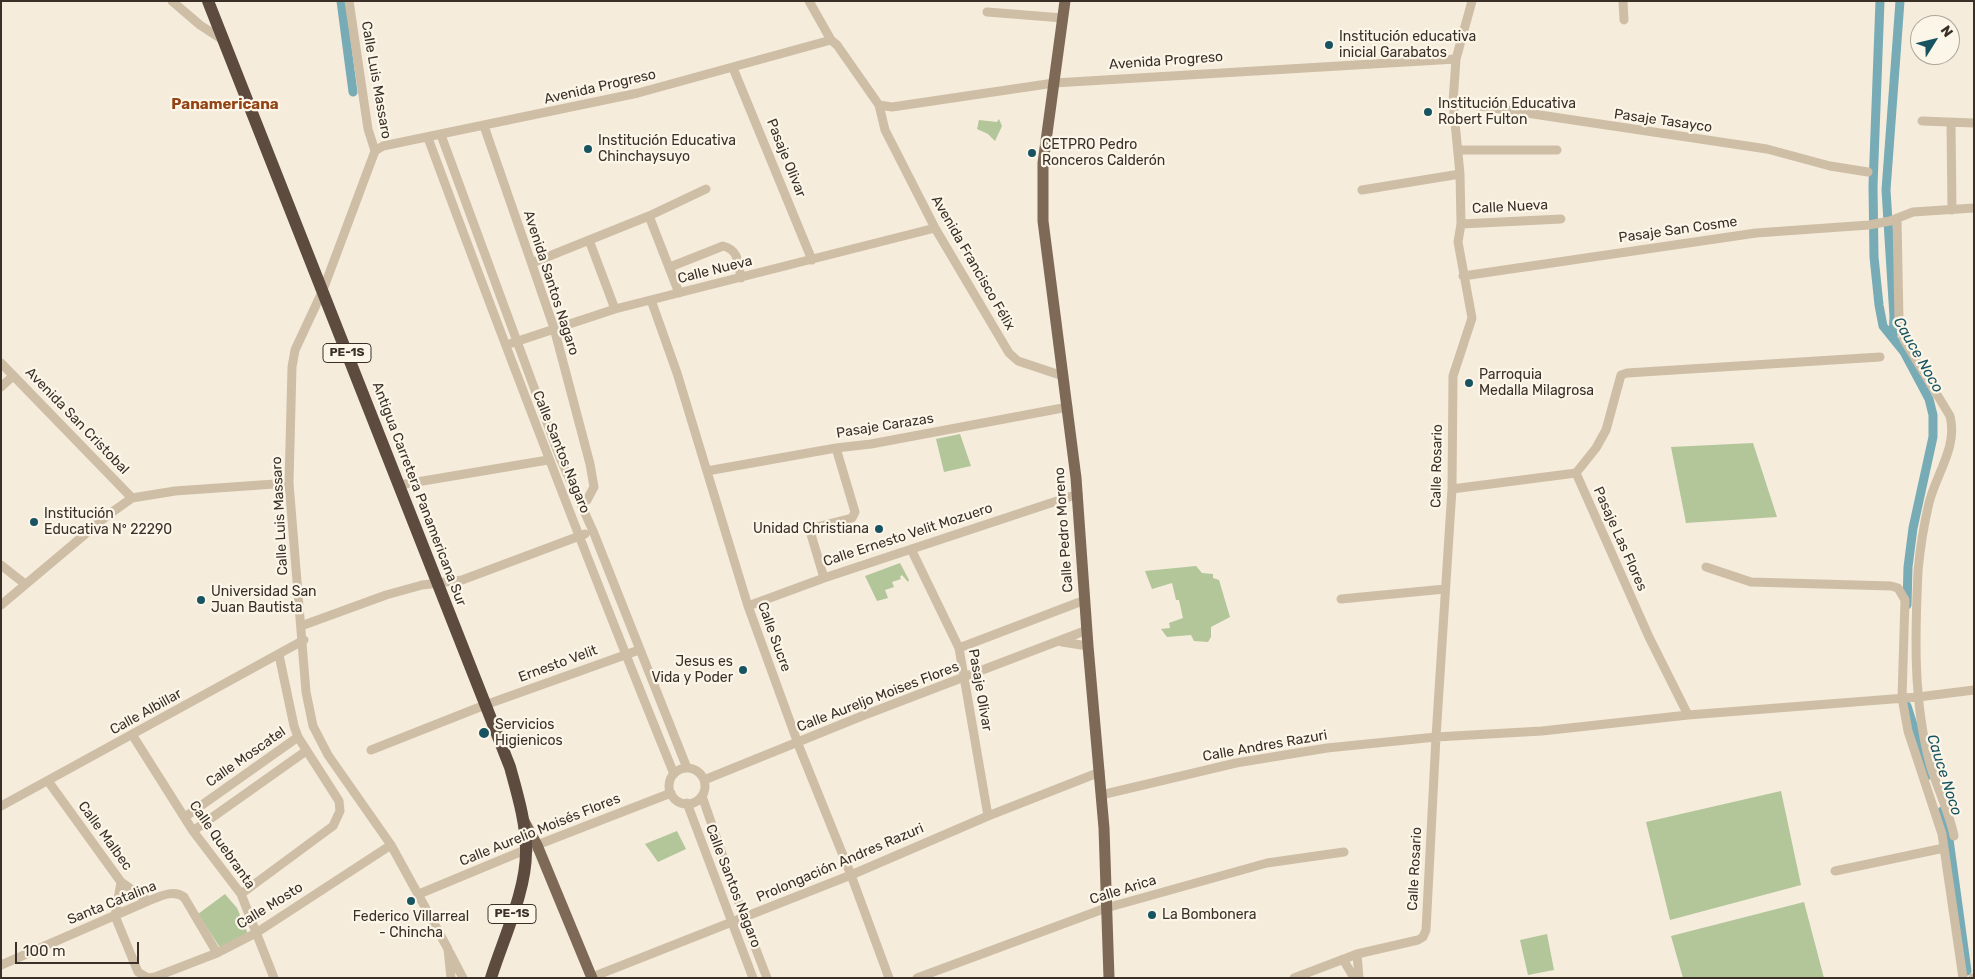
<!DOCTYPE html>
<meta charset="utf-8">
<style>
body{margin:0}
#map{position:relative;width:1975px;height:979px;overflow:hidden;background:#f5ecdc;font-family:Rubik,sans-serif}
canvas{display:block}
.frame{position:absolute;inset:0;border:2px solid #3a3028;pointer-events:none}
.north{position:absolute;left:1910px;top:15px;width:50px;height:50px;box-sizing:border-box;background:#fcf6e9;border:1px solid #aea79c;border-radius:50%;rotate:54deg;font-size:14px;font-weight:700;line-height:20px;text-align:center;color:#3a3028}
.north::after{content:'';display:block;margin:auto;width:18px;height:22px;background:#185361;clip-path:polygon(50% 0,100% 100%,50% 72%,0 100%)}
.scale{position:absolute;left:15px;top:942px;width:124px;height:22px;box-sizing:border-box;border:2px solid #3a3028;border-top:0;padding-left:6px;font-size:15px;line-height:18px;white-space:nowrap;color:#3a3028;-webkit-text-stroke:4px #fcf6e9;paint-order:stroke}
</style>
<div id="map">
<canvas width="1975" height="979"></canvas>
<div class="frame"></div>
<div class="north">N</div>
<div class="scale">100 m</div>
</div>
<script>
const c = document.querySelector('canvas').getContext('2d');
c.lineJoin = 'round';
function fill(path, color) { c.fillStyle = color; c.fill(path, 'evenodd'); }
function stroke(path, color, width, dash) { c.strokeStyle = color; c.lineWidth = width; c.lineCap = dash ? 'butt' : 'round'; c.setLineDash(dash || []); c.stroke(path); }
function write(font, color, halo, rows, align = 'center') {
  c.font = font + ' Rubik,sans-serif'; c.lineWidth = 4.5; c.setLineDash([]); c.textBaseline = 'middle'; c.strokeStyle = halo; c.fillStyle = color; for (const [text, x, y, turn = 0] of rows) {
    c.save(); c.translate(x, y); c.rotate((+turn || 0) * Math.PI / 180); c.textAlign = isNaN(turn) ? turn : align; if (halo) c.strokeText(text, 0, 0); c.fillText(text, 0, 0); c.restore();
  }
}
fill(new Path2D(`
 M999,119L1002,126L995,141L988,134L977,129L979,120L997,122Z
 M960,434L971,466L944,472L936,439Z
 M1753,443L1777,517L1686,523L1671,447Z
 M900,563L909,580L908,582L902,575L900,577L901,579L892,582L894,587L885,590L888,598L877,601L865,576Z
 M1196,566L1202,573L1213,574V578L1219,580L1230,617L1211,627V637L1208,642L1194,641L1191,635L1167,637L1161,629L1170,628L1169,623L1183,618L1179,600H1176L1172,583L1152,589L1145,571Z
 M1781,791L1801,885L1670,920L1646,822Z
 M677,831L686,849L658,862L645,844Z
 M225,894L237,908L248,934L221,949L198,914Z
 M1804,902L1824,978H1683L1671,936Z
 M1547,934L1554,970L1528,975L1520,940Z`), '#b2c69a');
stroke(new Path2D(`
 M341,1L353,92
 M1880,1L1873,186L1874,257L1879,305L1883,326L1904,352L1929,399L1933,415V437L1913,528L1908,567L1907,605
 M1893,338L1894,317L1886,190L1900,1
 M1907,706L1929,775
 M1942,811L1948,832L1967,971`), '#77abb6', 9);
stroke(new Path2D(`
 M172,1L200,25L223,40
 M349,1L368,129L375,151L323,290L295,350L292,367L289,483L306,692L313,726L328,755L391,845L448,949L451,978
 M809,1L831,40L837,45L879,105
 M1623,1L1624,20
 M987,12L1063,18
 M733,68L812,260
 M1453,102L1767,149L1830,166L1868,172
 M879,105L892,107L1054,83L1456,59
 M879,105L885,130L935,228L1009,353L1018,361L1063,376
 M1922,121L1974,123
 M1951,123L1952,210
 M484,126L554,328L590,464L594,487L587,500L581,504
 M441,135L560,458L593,531L687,768
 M428,138C507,351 588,563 674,774
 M1459,150H1557
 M375,151L383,146L638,93L831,40
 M1362,190L1460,174
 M649,216L679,293
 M1897,218L1899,321L1904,340L1950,416C1958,447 1936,474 1929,503C1924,524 1920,549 1918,571C1915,635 1913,701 1930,764C1937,788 1949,811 1954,836
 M1461,224L1561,219
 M589,240L615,309
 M532,263L649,216L706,189
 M670,267L723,246C739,250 738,263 741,278
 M1463,276L1756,233L1869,225L1890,221L1913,212L1974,208
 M651,300L677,373L748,606L800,749L851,875L889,978
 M512,343L615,309L935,228
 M1,363L132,498
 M1,387L13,376
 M707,471L836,448L871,444L1068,407
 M399,485L548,460
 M1452,489L1576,473
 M911,549L959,648L988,816
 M1,565L25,584
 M1706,567L1751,582L1891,586L1898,588L1905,600L1902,698L1908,731L1942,834L1963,978
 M824,578L810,531L813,528L852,518L855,512L836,448
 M1341,599L1445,589
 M1,605L108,515L132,498L175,491L289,483
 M748,606L824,578L1078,494
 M301,626L386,595L422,585L462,580L585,534
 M1062,642L1088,646
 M959,648L1085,600
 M1688,715L1649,637L1576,473L1596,448L1606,430L1621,375L1627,373L1880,357
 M133,736L193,831L241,894L274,978
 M371,750L485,705L639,650
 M669 786a18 18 0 1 1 36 0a18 18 0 1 1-36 0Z
 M704,780L862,716L1087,630
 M48,781L121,882L148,901
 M1101,795L1236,763L1327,748L1436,737L1542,731L1688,715L1918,697L1974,690
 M702,796L744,918L767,978
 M687,803L753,978
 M1,806L304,640
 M185,817L298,737
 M193,831L306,751
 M1835,871L1944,848
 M121,882L115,916L138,972L148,978L155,977L217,953L256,933L391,845
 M241,894L333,826L340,811L339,801L298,737L294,726L279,655
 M419,894L537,845L671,793
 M450,953L463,978
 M1357,954L1359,978
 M1343,959L1354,978
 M1,965L148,901C159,897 173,889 184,897L217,953
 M590,978L851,875L988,816L1100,772
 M917,978L1106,908L1267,863L1344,852
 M1294,978L1357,954L1418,940L1423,937L1426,930L1436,737L1452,489L1453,376L1472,318L1458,242L1461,224L1460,174L1453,102L1456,59L1472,1
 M1973,978H1974`), '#cfbea6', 9);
stroke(new Path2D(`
 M1065,1L1043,163V221L1076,478L1088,646L1104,828L1109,978
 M524,821L537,845L592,978`), '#7e6957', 11);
stroke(new Path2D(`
 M208,1L510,767C517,793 526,822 526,849C527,890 503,939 491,978`), '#5c4b3e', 12);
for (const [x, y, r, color] of [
 [1329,45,5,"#185361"],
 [1428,112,5,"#185361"],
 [588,149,5,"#185361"],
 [1032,153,5,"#185361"],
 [1469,383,5,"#185361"],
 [34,522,5,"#185361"],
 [879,529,5,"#185361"],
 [201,600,5,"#185361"],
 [743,670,5,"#185361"],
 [484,733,6,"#185361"],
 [411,901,5,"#185361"],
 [1152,915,5,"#185361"]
]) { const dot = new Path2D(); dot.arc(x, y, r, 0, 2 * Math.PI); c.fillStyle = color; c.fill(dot); stroke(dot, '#fcf6e9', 2); }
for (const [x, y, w] of [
 [347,353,48],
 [512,914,48]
]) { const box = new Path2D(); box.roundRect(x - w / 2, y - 9.5, w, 19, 4); c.fillStyle = '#fcf6e9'; c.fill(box); stroke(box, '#3a3028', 1); }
write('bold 12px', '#3a3028', null, [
 ["PE-1S",347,353],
 ["PE-1S",512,914]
]);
write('14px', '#3a3028', '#fcf6e9', [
 ["Institución educativa",1339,37],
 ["inicial Garabatos",1339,53],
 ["Institución Educativa",1438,104],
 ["Robert Fulton",1438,120],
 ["Institución Educativa",598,141],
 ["Chinchaysuyo",598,157],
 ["CETPRO Pedro",1042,145],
 ["Ronceros Calderón",1042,161],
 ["Parroquia",1479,375],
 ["Medalla Milagrosa",1479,391],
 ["Institución",44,514],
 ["Educativa Nº 22290",44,530],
 ["Unidad Christiana",869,529,"right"],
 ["Universidad San",211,592],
 ["Juan Bautista",211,608],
 ["Jesus es",733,662,"right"],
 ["Vida y Poder",733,678,"right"],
 ["Servicios",495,725],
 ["Higienicos",495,741],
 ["La Bombonera",1162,915],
 ["Federico Villarreal",411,917,"center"],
 ["- Chincha",411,933,"center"]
], 'left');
write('14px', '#3a3028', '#fcf6e9', [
 ["Avenida Progreso",1166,61,-4],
 ["Calle Luis Massaro",376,80,80],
 ["Avenida Progreso",600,87,-13],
 ["Pasaje Tasayco",1663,121,8],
 ["Pasaje Olivar",786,158,68],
 ["Calle Nueva",1510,207,-3],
 ["Pasaje San Cosme",1678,230,-8],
 ["Avenida Francisco Félix",973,263,60],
 ["Calle Nueva",715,270,-14],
 ["Avenida Santos Nagaro",551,283,72],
 ["Avenida San Cristobal",77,421,46],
 ["Pasaje Carazas",885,426,-9],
 ["Calle Santos Nagaro",561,452,68],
 ["Calle Rosario",1437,466,-89],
 ["Antigua Carretera Panamericana Sur",419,494,69],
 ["Calle Luis Massaro",280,516,-93],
 ["Calle Pedro Moreno",1064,530,-94],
 ["Calle Ernesto Velit Mozuero",908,535,-18],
 ["Pasaje Las Flores",1620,539,66],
 ["Calle Sucre",774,637,70],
 ["Ernesto Velit",558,664,-20],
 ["Pasaje Olivar",980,690,80],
 ["Calle Aureljo Moises Flores",878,697,-21],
 ["Calle Albillar",146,712,-29],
 ["Calle Andres Razuri",1265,746,-10],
 ["Calle Moscatel",246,757,-35],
 ["Calle Aurelio Moisés Flores",540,830,-22],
 ["Calle Malbec",105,836,54],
 ["Calle Quebranta",222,845,55],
 ["Prolongación Andres Razuri",840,863,-23],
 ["Calle Rosario",1415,869,-87],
 ["Calle Santos Nagaro",733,886,69],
 ["Calle Arica",1123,890,-17],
 ["Santa Catalina",112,903,-22],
 ["Calle Mosto",270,906,-32]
]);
write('bold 15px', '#934417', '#fcf6e9', [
 ["Panamericana",225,105]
]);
write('italic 15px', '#185361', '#fcf6e9', [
 ["Cauce Noco",1918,355,60],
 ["Cauce Noco",1944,775,72]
]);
</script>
